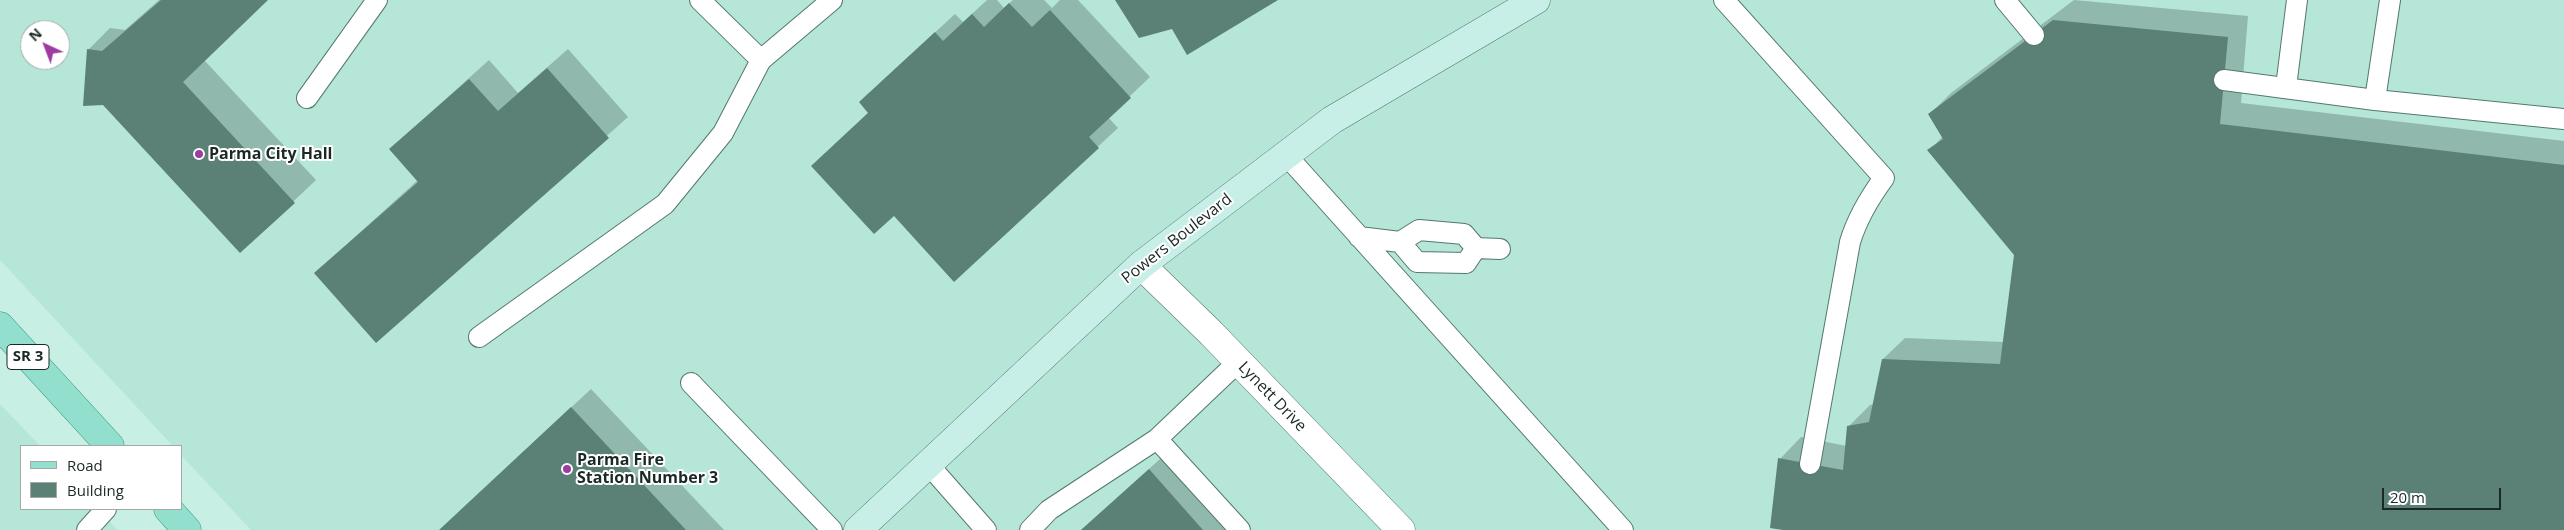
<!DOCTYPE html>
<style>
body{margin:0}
#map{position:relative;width:2564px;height:530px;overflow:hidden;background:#c7efe3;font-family:"Open Sans",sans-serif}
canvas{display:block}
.legend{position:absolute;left:20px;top:445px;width:162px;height:65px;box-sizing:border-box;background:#fff;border:1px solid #a3a9a8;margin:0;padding:6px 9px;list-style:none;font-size:15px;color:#1a2925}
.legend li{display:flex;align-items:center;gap:10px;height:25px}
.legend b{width:25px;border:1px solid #a3a9a8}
.north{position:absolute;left:20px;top:20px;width:50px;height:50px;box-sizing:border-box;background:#fff;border:1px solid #a3a9a8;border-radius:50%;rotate:317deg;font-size:14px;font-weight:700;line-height:20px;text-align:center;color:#1a2925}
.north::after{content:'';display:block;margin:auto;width:18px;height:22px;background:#9d3ba2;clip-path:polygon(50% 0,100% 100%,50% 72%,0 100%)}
.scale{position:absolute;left:2382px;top:488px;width:119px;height:22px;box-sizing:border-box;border:2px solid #1a2925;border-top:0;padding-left:6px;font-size:15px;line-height:18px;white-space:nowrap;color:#1a2925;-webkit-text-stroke:4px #fff;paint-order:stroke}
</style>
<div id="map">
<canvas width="2564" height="530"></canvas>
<ul class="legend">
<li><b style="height:6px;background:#92dfce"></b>Road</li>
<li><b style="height:14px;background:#5b8076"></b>Building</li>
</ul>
<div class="north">N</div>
<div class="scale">20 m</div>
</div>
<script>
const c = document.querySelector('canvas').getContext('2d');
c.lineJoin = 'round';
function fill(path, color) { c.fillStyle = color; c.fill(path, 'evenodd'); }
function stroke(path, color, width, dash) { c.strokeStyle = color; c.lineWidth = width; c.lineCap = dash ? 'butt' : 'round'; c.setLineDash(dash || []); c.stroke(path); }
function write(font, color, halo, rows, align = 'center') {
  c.font = font + ' "Open Sans",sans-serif'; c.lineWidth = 4; c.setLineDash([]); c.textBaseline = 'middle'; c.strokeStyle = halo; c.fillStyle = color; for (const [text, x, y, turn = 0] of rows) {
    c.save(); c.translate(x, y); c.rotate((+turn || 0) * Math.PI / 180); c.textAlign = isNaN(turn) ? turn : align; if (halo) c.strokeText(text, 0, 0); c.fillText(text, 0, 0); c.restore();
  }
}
fill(new Path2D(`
 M0,0H2564V530H251L181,455V446H173L0,260ZM30,30H60V60H30Z
 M0,404L40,446H21V509H98L117,530H0Z`), '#b5e6d8');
fill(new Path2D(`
 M159,0H266L204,60L316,180L240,252L88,50L110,28L125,30Z
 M987,0H997L1004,8L1013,0H1044L1052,8L1060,0H1078L1150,77L1108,117L1118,128L954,280L894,214L812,166L869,112L880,83L955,14L963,22Z
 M2074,0L2248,16L2241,103L2564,141V530H1790L1780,459L1801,437L1847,446L1849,426L1870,405L1874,404L1883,359L1905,338L2004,342L2015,255L1929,151L1943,136L1930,114L1951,93Z
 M568,49L628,117L376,342L315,273L418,180L390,149L489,60L518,93Z
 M591,389L724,530H441L459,512Z
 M1169,451L1240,530H1081Z`), '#0003');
fill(new Path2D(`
 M161,0H268L183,82L295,203L240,253L103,105L83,106L87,49L102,51Z
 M1115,0H1278L1187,55L1172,29L1139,38Z
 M1009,3L1032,27L1050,10L1131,98L1089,137L1099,148L954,282L894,216L874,234L811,166L868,113L859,102L935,32L943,41L972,14L984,27Z
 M2053,20L2228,37L2220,124L2564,165V530H1783L1770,528L1778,458L1843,470L1847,426L1869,422L1882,359L2000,364L2014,255L1927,150L1943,139L1928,114Z
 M547,68L609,138L376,343L314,273L418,182L389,149L469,79L498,111Z
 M571,407L686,530H439Z
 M1149,469L1203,530H1081Z`), '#5b8076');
const lane = new Path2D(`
 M700,0L761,60
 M1724,0L1884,178C1870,197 1857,219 1850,242L1810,464
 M2005,0L2034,35
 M2224,80L2375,100L2564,119
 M2286,87L2297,0
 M307,98L377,0
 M2375,100L2390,0
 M1286,155L1623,530
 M1359,237L1400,242L1419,230L1464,234L1476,248L1500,249
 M1400,242L1417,262L1466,263L1476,248
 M479,337L665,204L723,133L761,60L832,0
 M1238,362L1157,439L1240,530
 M691,383L832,530
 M928,464L986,530
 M87,530L106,509
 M1030,530L1049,510L1157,439`);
const street = new Path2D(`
 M1141,265L1211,333L1401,530`);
const secondary = new Path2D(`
 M858,530L1141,265L1332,120L1536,0`);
const primary = new Path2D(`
 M0,326L110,446
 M168,509L187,530`);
stroke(lane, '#54786e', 22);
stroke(street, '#54786e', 29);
stroke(secondary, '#54786e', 29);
stroke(primary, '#39927e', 29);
stroke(lane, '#fff', 20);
stroke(street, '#fff', 28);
stroke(secondary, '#c8efe7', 28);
stroke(primary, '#92dfce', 28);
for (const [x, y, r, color] of [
 [199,154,5,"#9d3ba2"],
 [567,469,5,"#9d3ba2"]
]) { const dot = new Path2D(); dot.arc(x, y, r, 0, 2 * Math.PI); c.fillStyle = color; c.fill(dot); stroke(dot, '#fff', 2); }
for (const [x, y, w] of [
 [28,357,42]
]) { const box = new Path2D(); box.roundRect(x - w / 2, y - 12.5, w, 25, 4); c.fillStyle = '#fff'; c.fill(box); stroke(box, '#1a2925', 1); }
write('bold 15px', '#1a2925', null, [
 ["SR 3",28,357]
]);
write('bold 16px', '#1a2925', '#fff', [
 ["Parma City Hall",209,154],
 ["Parma Fire",577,460],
 ["Station Number 3",577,478]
], 'left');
write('16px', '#1a2925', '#fff', [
 ["Powers Boulevard",1177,239,-38],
 ["Lynett Drive",1272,397,46]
]);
</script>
